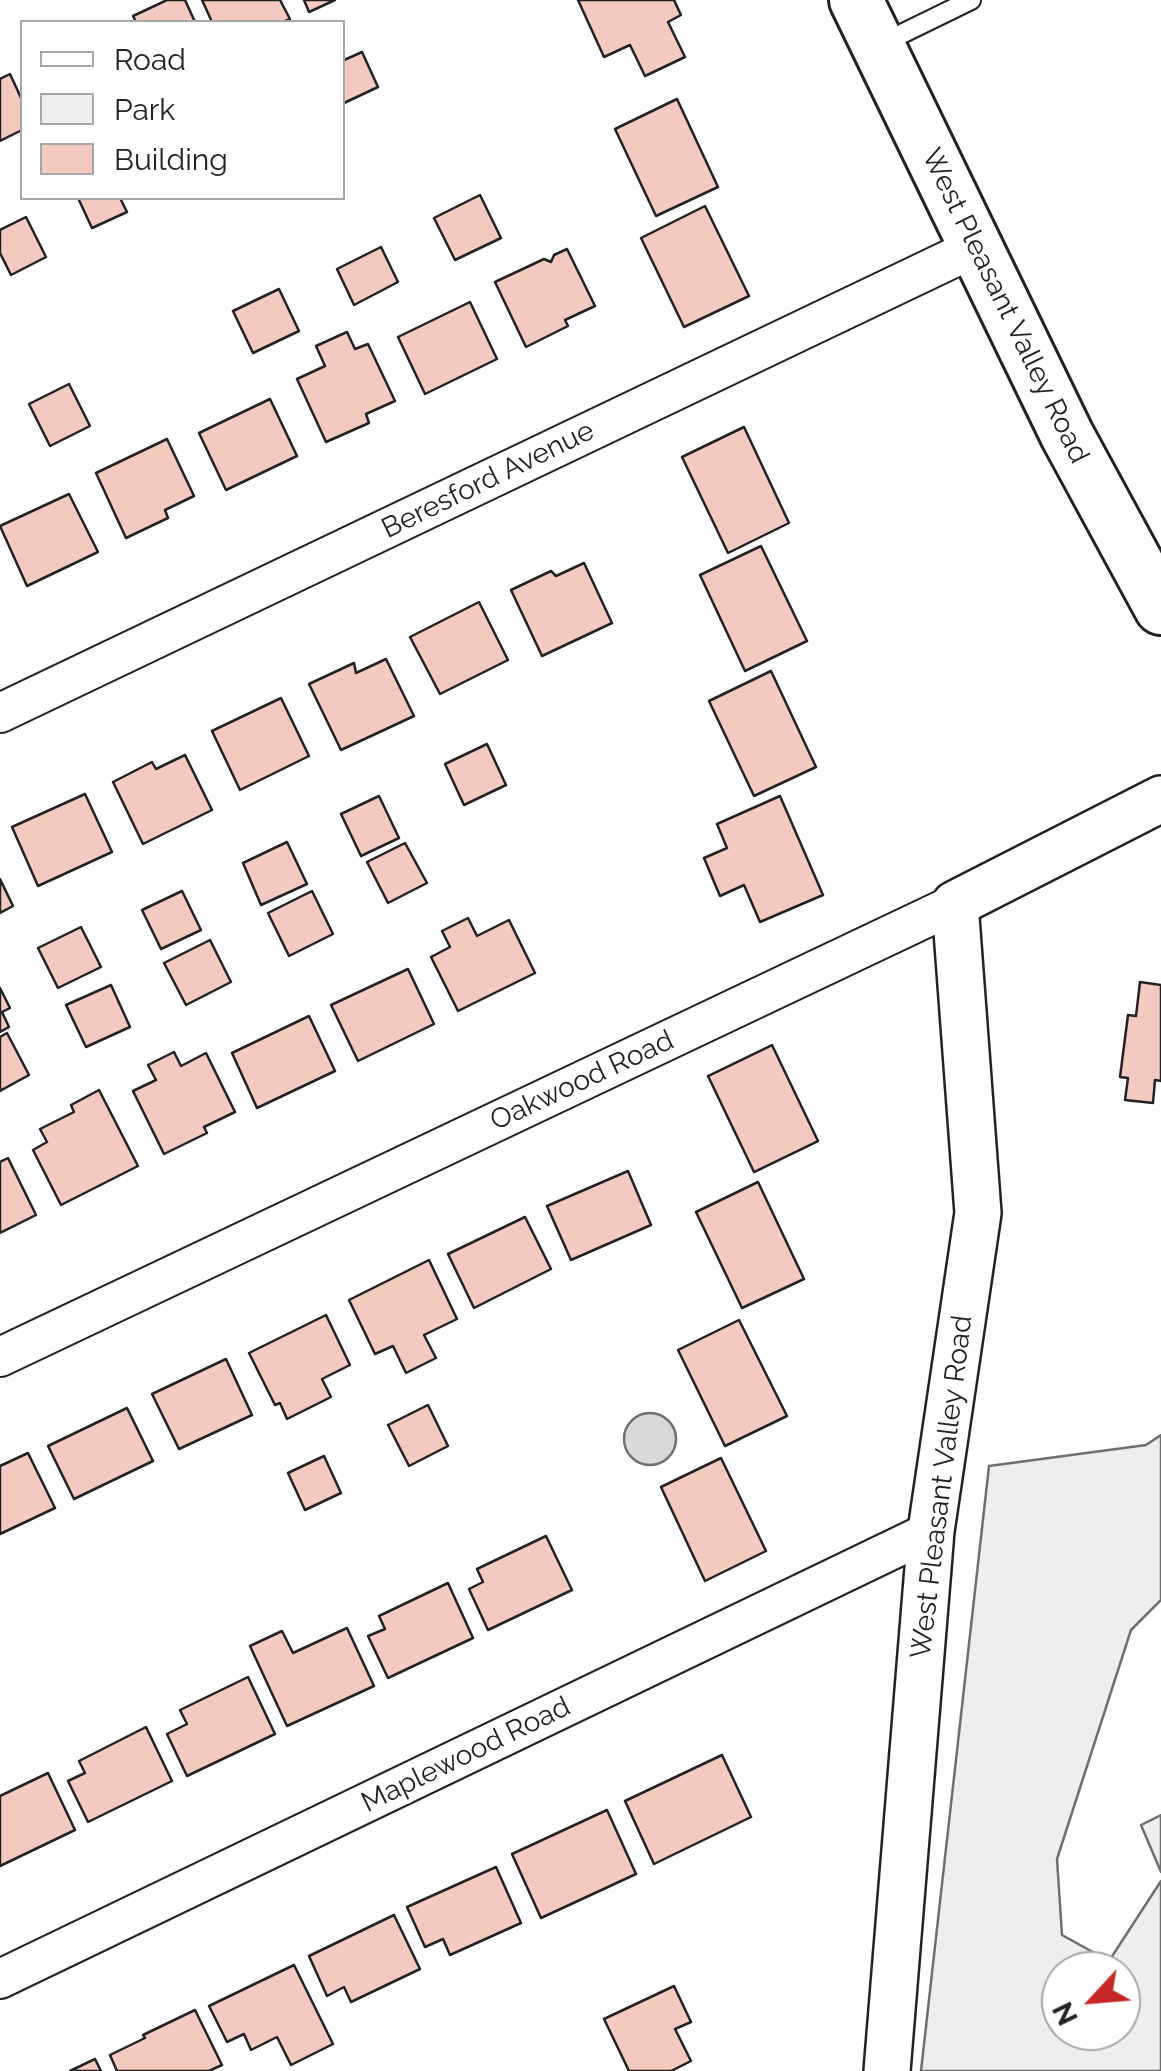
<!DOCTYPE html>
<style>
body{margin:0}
#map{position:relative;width:1161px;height:2071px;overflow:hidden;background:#fff;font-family:Raleway,sans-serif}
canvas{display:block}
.legend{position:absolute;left:20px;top:20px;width:325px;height:180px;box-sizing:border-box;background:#fff;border:2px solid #a7a7a7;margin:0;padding:12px 18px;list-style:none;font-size:30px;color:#222}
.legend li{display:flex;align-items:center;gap:20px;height:50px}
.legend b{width:50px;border:2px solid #a7a7a7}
.north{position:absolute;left:1041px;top:1951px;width:100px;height:100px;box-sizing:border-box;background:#fff;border:2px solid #a7a7a7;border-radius:50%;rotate:244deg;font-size:28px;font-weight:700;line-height:40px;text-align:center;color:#222}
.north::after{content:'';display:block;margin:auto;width:35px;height:45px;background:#c62828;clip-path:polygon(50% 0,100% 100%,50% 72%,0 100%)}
</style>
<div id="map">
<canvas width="1161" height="2071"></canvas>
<ul class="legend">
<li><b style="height:12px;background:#fff"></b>Road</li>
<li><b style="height:28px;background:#eee"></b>Park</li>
<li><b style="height:28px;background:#f3c9c0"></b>Building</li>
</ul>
<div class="north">N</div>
</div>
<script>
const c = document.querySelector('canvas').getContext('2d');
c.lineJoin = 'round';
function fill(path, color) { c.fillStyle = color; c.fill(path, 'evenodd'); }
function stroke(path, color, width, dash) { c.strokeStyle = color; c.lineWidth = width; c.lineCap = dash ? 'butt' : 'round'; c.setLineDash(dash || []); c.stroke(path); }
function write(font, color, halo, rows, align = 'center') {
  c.font = font + ' Raleway,sans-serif'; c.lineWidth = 8; c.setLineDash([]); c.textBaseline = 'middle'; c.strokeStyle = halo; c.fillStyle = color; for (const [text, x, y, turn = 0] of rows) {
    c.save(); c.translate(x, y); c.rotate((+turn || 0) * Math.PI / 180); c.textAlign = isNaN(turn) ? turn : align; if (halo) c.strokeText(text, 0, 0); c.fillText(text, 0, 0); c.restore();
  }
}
const green = new Path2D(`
 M1161,1435V1600L1131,1630L1057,1859L1062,1935L1109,1961L1161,1881V2071H921L989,1466L1146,1445ZM1121,1971V2031H1061V1971Z
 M1161,1815V1872L1141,1825Z`);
fill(green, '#eee');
stroke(green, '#6f6f6f', 2.5);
const water = new Path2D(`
 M624 1439a26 26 0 1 1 52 0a26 26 0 1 1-52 0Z`);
fill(water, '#d9d9d9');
stroke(water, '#6f6f6f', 2.5);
const building = new Path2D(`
 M167,0H185L195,22H136L133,16Z
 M202,0H280L290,19L283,22H212Z
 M304,0H335L309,12Z
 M578,0H674L681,15L668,22L685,57L645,76L630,45L604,57Z
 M362,52L378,87L342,104V61Z
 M10,74L22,100V130L0,141V79Z
 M677,99L718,187L656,216L615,129Z
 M480,195L501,238L455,260L434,218Z
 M78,198H120L127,212L92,228Z
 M705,206L749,296L684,327L641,238Z
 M26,217L46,257L11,275L0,253V230Z
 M381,247L398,282L354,305L337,269Z
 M567,249L595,306L565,320L568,326L526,347L495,282L544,259L551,262L554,255Z
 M279,289L299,331L253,353L233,311Z
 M470,302L497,359L425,394L398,337Z
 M347,332L355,349L368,344L395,401L366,414L369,423L326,442L297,379L325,366L316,346Z
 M69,384L90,426L50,446L29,404Z
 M270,399L297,456L226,490L199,433Z
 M744,427L789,523L728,553L682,457Z
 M167,439L194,496L165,510L168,518L126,538L96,473Z
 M69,494L98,552L27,586L0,526Z
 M761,546L807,641L745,671L700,575Z
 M584,563L612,623L542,656L511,590L551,571L556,576Z
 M479,602L508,660L440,694L410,637Z
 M386,659L414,716L341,750L309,684L354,663L356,673Z
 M771,671L816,767L754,796L709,701Z
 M281,698L309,756L240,790L212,731Z
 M487,744L506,785L464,805L445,764Z
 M185,755L212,810L143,844L113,782L152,762L156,769Z
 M85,794L112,852L38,886L12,827Z
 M379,796L399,838L361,856L341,814Z
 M780,796L823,895L760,922L744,885L720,896L704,858L727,848L717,824Z
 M287,842L307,884L261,905L243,863Z
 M405,843L427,883L388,903L367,862Z
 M0,879L13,906L0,913Z
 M182,891L201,930L161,949L142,910Z
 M312,891L333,934L289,956L268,913Z
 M468,918L477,936L509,920L535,973L458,1011L431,957L450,947L442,931Z
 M81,927L101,967L58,988L38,948Z
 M210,940L231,982L186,1005L164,963Z
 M408,969L434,1024L358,1061L331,1005Z
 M1140,982L1161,985V1081L1155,1080L1153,1103L1125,1100L1128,1078L1120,1077L1128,1015L1136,1016Z
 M111,985L130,1027L86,1047L66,1005Z
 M0,988L10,1008L2,1012L9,1027L0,1032Z
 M309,1016L335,1071L257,1108L232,1053Z
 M7,1033L29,1075L0,1091V1037Z
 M772,1045L818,1141L754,1172L708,1076Z
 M174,1052L181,1066L206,1053L235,1112L204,1127L207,1133L164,1154L133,1091L156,1080L148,1065Z
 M99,1090L138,1166L61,1205L33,1150L47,1142L40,1129L74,1112L71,1105Z
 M8,1158L36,1215L0,1233V1162Z
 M628,1171L651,1225L571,1260L547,1206Z
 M758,1182L804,1279L742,1308L696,1212Z
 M525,1217L551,1269L474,1308L448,1254Z
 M429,1260L457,1319L424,1335L436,1358L406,1373L393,1346L375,1354L349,1300Z
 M326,1315L350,1365L322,1379L331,1397L287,1419L280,1403L275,1405L249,1353Z
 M739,1320L787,1416L725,1446L678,1350Z
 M226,1359L252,1415L179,1449L152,1394Z
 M428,1405L448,1446L409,1466L388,1425Z
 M127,1408L153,1461L74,1499L48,1446Z
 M28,1453L55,1508L0,1534V1466Z
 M324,1456L341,1493L305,1510L288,1473Z
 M721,1458L766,1551L705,1581L661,1487Z
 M546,1536L572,1590L488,1630L469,1589L483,1582L477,1569Z
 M448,1583L473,1638L388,1678L368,1636L385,1629L379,1616Z
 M347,1628L374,1686L287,1726L250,1646L282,1631L293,1653Z
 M248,1677L275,1734L187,1776L167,1734L187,1724L180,1710Z
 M146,1727L172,1781L88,1822L68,1781L85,1773L79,1761Z
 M722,1755L751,1817L654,1864L625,1801Z
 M48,1773L75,1830L0,1866V1796Z
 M607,1810L636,1874L541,1918L512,1854Z
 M496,1867L521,1923L450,1955L443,1939L425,1947L407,1907Z
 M394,1915L420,1969L351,2002L344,1987L327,1996L309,1956Z
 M294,1965L333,2044L291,2065L277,2037L251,2050L244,2034L227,2042L209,2006Z
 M674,1986L691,2022L675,2029L691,2061L671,2071H629L604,2019Z
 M195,2010L222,2065L209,2071H117L110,2055L145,2038L143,2035Z
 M95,2059L101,2071H70Z`);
fill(building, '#f3c9c0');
stroke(building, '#222', 2.5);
const service = new Path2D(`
 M881,44L971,0`);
const minor = new Path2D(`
 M0,713L976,247
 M0,1357L955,904
 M0,1979L931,1531`);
const tertiary = new Path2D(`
 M887,2071L931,1531L978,1213L955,904L1161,799`);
const secondary = new Path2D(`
 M856,0L1067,435L1161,608`);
stroke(service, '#222', 22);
stroke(minor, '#222', 42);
stroke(tertiary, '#222', 50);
stroke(secondary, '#222', 58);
stroke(service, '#fff', 18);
stroke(minor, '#fff', 38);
stroke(tertiary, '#fff', 45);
stroke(secondary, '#fff', 52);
write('28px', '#222', '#fff', [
 ["West Pleasant Valley Road",1005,306,64],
 ["Beresford Avenue",488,480,-26],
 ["Oakwood Road",582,1081,-25],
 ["West Pleasant Valley Road",942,1487,-83],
 ["Maplewood Road",466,1755,-26]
]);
</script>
